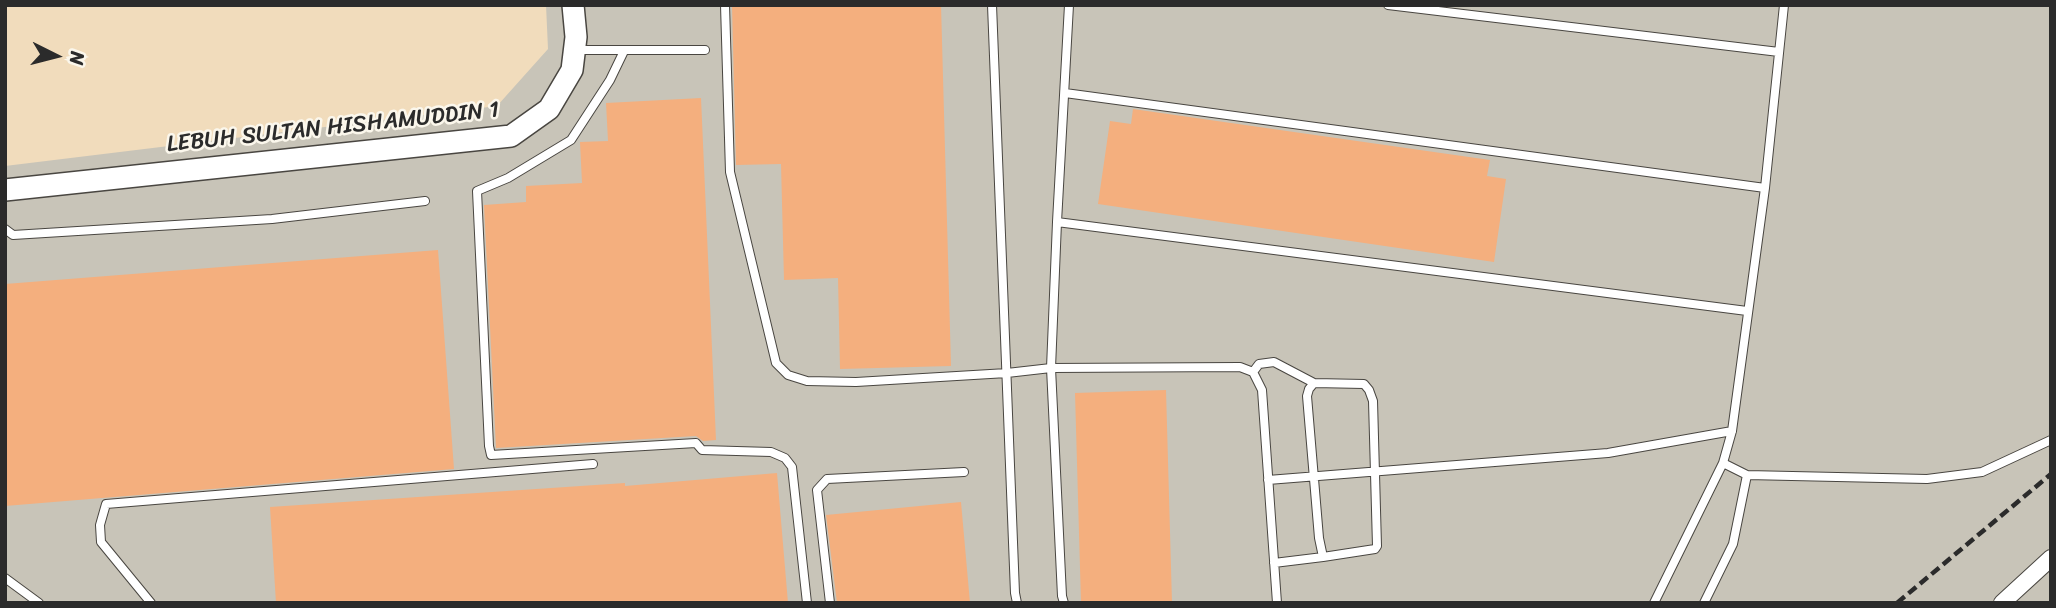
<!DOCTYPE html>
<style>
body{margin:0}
#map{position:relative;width:2056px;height:608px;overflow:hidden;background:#f1dcbc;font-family:Sriracha,sans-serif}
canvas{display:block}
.frame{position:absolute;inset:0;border:7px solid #2b2b2b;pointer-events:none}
.north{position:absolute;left:21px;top:21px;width:70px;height:70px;-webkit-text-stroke:5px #fbf7ec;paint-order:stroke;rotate:96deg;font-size:19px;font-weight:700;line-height:28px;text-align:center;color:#2b2b2b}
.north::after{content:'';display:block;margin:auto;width:24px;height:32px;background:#2b2b2b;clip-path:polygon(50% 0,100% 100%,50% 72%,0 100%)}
</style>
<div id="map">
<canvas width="2056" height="608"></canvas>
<div class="frame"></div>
<div class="north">N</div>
</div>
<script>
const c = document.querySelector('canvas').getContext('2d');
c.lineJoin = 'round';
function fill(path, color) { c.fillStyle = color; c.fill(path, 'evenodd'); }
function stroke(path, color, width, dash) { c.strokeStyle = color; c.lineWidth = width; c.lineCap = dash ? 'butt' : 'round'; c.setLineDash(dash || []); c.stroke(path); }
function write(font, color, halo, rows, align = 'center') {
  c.font = font + ' Sriracha,sans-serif'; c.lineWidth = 5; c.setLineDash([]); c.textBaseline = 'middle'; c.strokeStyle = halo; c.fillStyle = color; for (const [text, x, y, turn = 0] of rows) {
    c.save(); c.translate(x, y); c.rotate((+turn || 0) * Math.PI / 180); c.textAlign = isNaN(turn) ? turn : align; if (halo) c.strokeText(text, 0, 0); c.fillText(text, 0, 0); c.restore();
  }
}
fill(new Path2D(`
 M546,5H2051V603H5V166L497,106L548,49Z`), '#c8c4b8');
fill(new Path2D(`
 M732,5H941L951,366L840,369L838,278L784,280L781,164L736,165Z
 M701,98L716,440L703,441L696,436L496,448L484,205L526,202V186L582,183L580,142L608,141L606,103Z
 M1133,109L1490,160L1487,176L1506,179L1494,262L1098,204L1110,121L1131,124Z
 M438,250L454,469L5,506V284Z
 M1166,390L1172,603H1081L1075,393Z
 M777,473L788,603H276L270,507L625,483V486Z
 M961,502L970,603H837L826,515Z`), '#f4af7e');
const service = new Path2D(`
 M725,5L730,172L776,363L788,375L807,381L856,382L1007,373L1051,368L1240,367L1253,372L1262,390L1277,603
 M992,5L1015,593L1017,603
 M1388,5L1779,52
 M575,50H705
 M624,51L610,80L571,140L508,178L477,191L489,446L491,455L696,443L702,450L771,452L785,458L792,467L807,603
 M1065,93L1765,188
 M1057,222L1747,311
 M5,229L13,235L272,219L425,201
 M1253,372L1259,364L1274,362L1314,383
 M1314,383L1364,384L1369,390L1373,401L1377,546L1375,549L1323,557L1319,538L1307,396L1309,389Z
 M1723,463L1747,475L1927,479L1982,472L2051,440
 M1268,480L1608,453L1732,431
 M1274,563L1323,557
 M5,578L39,603
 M151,603L101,542L100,525L106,504L593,464
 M830,603L817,490L827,479L964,472
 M1064,603L1062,596L1051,368L1057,222L1069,5
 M1654,603L1723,463L1732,431L1765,188L1784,5
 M1704,603L1733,544L1747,475`);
const minor = new Path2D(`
 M2002,603L2051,558`);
const tertiary = new Path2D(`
 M5,190L511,136L549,109L572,70L576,37L573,5`);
stroke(service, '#494641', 10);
stroke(minor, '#494641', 18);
stroke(tertiary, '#494641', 24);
stroke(service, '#fff', 8);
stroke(minor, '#fff', 16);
stroke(tertiary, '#fff', 21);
stroke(new Path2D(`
 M1897,603L2051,474`), '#2b2b2b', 4.5, [10, 5]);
write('23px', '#2b2b2b', '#fbf7ec', [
 ["LEBUH SULTAN HISHAMUDDIN 1",333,128,-6]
]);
</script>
